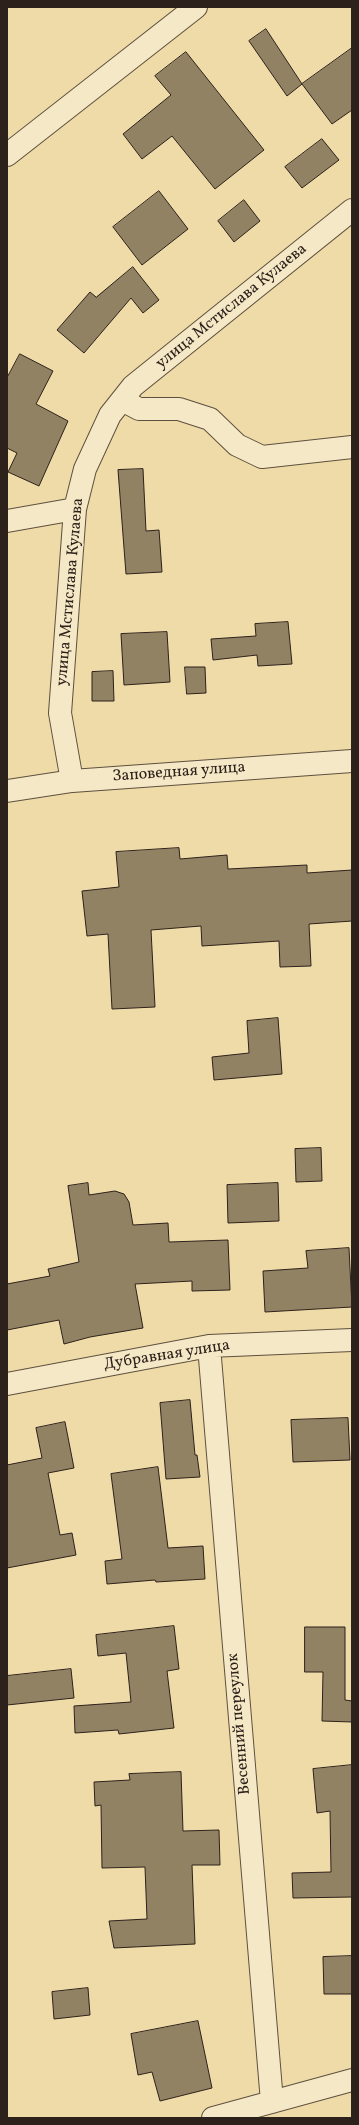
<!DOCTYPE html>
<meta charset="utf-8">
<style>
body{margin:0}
#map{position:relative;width:359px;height:2125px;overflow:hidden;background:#efdba8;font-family:Vollkorn,serif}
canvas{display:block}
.frame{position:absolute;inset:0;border:8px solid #2d211b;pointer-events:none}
</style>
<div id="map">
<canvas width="359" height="2125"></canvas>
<div class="frame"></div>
</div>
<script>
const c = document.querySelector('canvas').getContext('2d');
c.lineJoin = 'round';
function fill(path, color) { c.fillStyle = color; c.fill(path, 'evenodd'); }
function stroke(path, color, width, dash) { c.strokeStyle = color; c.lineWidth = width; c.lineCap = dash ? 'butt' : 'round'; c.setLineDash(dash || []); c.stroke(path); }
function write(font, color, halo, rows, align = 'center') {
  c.font = font + ' Vollkorn,serif'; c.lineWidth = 3; c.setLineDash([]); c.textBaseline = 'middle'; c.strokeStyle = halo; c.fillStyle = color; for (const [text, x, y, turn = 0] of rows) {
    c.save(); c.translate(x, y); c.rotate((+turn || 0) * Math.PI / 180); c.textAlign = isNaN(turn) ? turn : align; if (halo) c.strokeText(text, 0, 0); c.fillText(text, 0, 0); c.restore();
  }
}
const building = new Path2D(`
 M266,29L302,84L287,96L249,41Z
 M352,48V110L332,124L302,84Z
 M186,52L264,150L215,189L172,136L142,159L123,134L171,95L155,76Z
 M322,139L339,160L302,188L285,167Z
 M159,191L188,229L142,265L113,227Z
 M244,200L260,221L234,242L218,221Z
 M133,267L159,300L143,313L131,298L84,353L57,330L90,292L96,297Z
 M20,354L53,371L36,404L68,421L39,486L8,472L17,453L7,448V378Z
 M143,469L146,531L159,530L162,572L126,574L118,470Z
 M288,622L292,664L258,666L257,655L213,660L211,639L256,636L255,624Z
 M167,632L170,682L124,685L121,634Z
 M185,667H205L206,693L187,694Z
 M113,671L114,701H92V672Z
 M179,848L180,859L227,855L228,869L307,865V873L352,870V921L309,924L311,966L280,967L279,941L202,946L201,926L151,930L155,1007L112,1009L108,934L87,936L82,891L119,887L116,852Z
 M278,1018L282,1074L214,1080L212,1057L249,1053L247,1021Z
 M321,1148L322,1181L296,1182L295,1149Z
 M88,1183L89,1195L115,1191L124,1194L129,1202L133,1225L168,1223L169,1242L228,1240L230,1290L192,1291V1281L135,1284L143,1328L90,1337L64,1344L59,1320L7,1330V1284L50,1276L48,1269L79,1262L68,1186Z
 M278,1183L279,1221L228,1223L227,1185Z
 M349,1248L352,1307L265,1312L263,1271L308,1268L306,1251Z
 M190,1400L195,1455H197L200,1477L166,1479L160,1403Z
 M348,1418L350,1460L293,1462L291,1420Z
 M65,1422L74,1468L48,1473L60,1535L72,1533L76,1555L7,1568V1465L42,1458L36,1428Z
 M158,1467L168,1548L203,1546L205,1579L156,1582L155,1580L107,1584L105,1561L122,1559L111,1474Z
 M174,1626L179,1669L167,1671L174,1728L119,1734L118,1730L75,1733L74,1706L131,1702L126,1653L98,1656L96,1635Z
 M305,1627H345V1700L352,1701V1722L322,1721L323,1672H305Z
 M71,1669L74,1698L7,1705V1676Z
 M352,1765V1897L293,1898L292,1873L331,1872L330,1811L317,1813L313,1769Z
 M181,1772L183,1831L219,1830L220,1865H192L195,1944L114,1948L109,1921L147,1919L145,1867L102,1868L101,1805L95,1806L94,1782L130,1780L129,1774Z
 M352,1956V1994H324L323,1957Z
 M88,1988L90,2015L54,2019L52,1992Z
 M198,2021L212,2088L160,2101L152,2072L138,2075L131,2034Z`);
fill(building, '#928264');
stroke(building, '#2d211b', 1);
const minor = new Path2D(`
 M7,155L196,7
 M122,400L139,409H179L210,419L237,445L262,457L352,447
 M7,521L75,509
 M72,781L60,713L75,509L85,469L110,415L133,386L352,210
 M7,791L72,781L352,761
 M209,1346L272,2102
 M7,1384L209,1346L352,1340
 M213,2118L352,2080`);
stroke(minor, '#5e503e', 24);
stroke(minor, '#f5e8c6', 22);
write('16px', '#2d211b', '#f5e8c6', [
 ["улица Мстислава Кулаева",232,307,-39],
 ["улица Мстислава Кулаева",71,592,-85],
 ["Заповедная улица",179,773,-4],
 ["Дубравная улица",167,1356,-9],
 ["Весенний переулок",240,1724,-95]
]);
</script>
